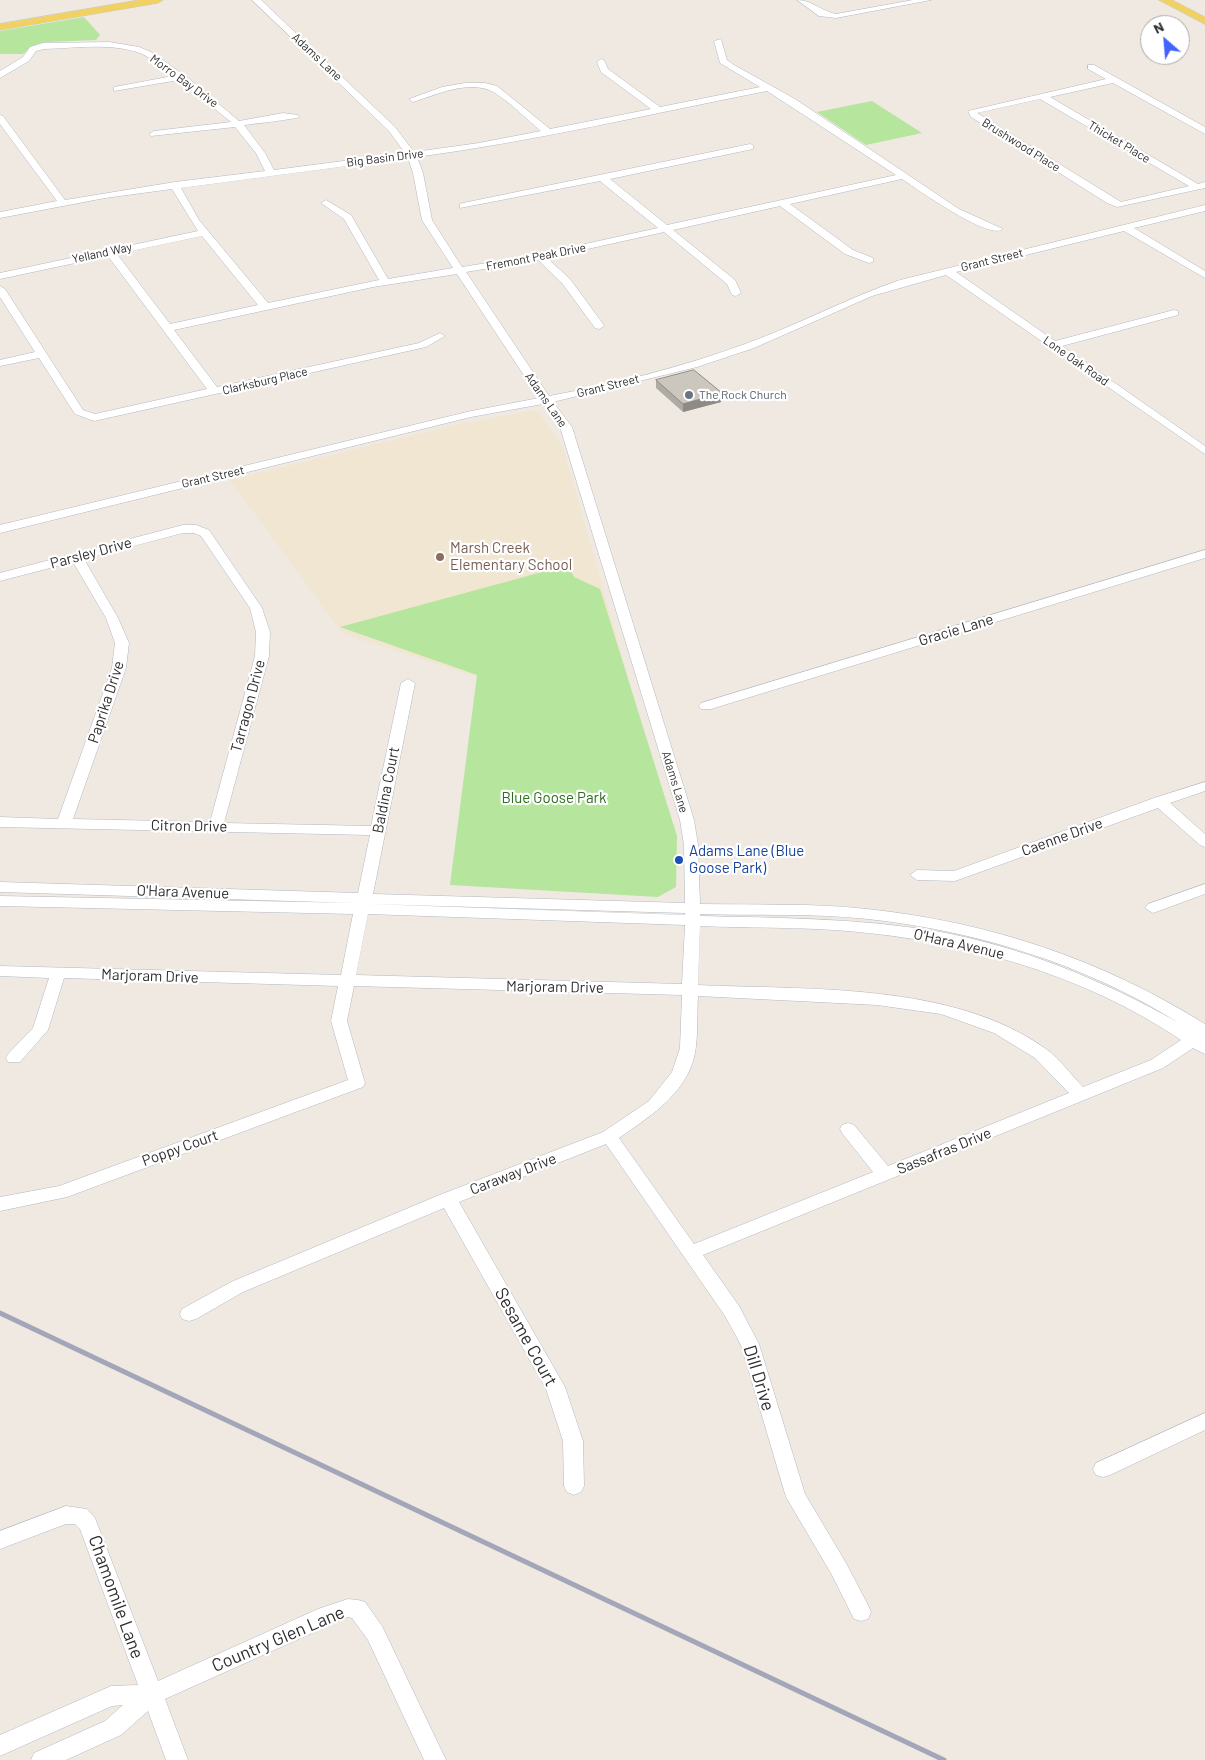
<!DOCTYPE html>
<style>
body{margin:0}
#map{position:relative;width:1205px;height:1760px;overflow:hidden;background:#efe9e1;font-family:Barlow,sans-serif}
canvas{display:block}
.north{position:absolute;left:1140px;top:15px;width:50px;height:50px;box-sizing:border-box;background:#fff;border:1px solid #ababab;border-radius:50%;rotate:333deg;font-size:14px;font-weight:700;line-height:20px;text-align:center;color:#2e2e2e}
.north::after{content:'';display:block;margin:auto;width:18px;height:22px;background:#4264fb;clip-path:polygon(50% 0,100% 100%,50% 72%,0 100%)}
</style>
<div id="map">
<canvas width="1205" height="1760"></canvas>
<div class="north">N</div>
</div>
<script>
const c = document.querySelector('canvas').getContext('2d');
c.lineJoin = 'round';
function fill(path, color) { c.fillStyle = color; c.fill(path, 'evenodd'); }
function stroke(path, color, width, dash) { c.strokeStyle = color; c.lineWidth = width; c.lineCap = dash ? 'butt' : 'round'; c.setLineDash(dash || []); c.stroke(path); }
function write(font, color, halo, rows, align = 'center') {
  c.font = font + ' Barlow,sans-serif'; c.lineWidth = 4.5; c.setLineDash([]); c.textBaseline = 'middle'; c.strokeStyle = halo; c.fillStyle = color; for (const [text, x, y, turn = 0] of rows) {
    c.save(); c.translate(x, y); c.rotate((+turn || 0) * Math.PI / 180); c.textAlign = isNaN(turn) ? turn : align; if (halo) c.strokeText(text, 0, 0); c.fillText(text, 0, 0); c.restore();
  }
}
fill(new Path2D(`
 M537,410L563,448L643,730L343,634L230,480L464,423Z`), '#f0e6d1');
fill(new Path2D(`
 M84,17L100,35L96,40L45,42L33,46L23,54H0V31Z
 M872,101L922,133L866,145L817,112Z
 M568,565L574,577L600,589L677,836L676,887L658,897L450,885L477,675L340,627Z`), '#b6e59e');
const minor = new Path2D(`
 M252,0H261L395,127L414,152L479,143L541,131C529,121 501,94 489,90C465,81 436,95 413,102L409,99L442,87L465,83H485L497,86L550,129L651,109L601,72L597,62L601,59L604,60L608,69L660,107L760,87L720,63L714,41L721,39L727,60L734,65L795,99L959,209L1003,229C990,241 917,189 902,179L790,204L853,250L873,258V262L869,263L845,254L780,206L673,230L735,280L741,293L736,296L732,295L727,284L664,232L547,258L570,279L603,324L604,326L599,329L595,328L562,283L538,260L466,272L549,396C615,384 682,367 745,344C798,325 847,298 900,280L1205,205V211L1134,228L1205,271V278L1124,231L956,272L1055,341L1174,310L1178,311V315L1062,346L1205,446V454L946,275L872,296L754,348L697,367L553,402L572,427L694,820L698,845L700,904C756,905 812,903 867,909C989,922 1101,959 1205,1024V1054L1193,1048L1163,1068L703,1255L739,1306L759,1344L805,1494L846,1563L868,1605L871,1612L868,1619L861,1621L854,1619L832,1575L786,1497L741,1345L725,1316L606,1144L459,1202L565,1387L583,1441L584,1486L581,1492L574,1495L567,1492L564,1486L563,1441L546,1389L444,1208L243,1292L196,1319L189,1321L182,1319L180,1314L182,1309L231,1282L442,1194L603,1132L649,1101L672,1072L680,1048L682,995L354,986L347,1021L365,1083L363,1087L67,1197L0,1211V1197L59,1186L348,1080L331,1021L338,986L64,978L48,1030L20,1062H8L6,1058L8,1054L33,1028L49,978L0,976V966L341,975L353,914L0,906V896L355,903L0,892V882L358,893L370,835L0,827V817L58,819L112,668L115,643L106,618L73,562L0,581V573L183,525H196L209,530L262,608L270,632L269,656L224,823L371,826L401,683L408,679L415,683L373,894L685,903L684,845L680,820L560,427L543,404L471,417L0,533V525L471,411L539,398L457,274L373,287L174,330L217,387L419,343L440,333L445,336L426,347L94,421L75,414L39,358L0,366V360L35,352L0,297V286L5,289L83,410L95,414L207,389L108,256L0,279V273L198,231L172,189L105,198L0,218V212L57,201L0,124V115L3,116L65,200L175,182L265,171L256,153L235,127L151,136L149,134L154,131L231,122L179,80L114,91V87L173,76C162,68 150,56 137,52C108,43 74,48 44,49L36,51L29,61L0,78V71L23,57L30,47L43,43L109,42L139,47L153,53L188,78L239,121L283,113L298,115L299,117C297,119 252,124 244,125L265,153L274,170L405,153L389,131ZM767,91L896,175L667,225L610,179L753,149V145L750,144L463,203L460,204V208L600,181L658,228L530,256L462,267L432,220L423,173L417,157C535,141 650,114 767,91ZM408,158L413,173L422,220L453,268L388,279L351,215L326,200L321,203L344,219L379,280L268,303L199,220L181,188ZM202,236L258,305L170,324L117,254ZM183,533H194L201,536L250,608L256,632L255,656L210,822L73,819L126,668L129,643L118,618L84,559ZM370,904H371L685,913V915ZM368,914L685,925L682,984L356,975ZM700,914C755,916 814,913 868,919C977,931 1085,964 1179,1023C1103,980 1020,946 935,931C857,918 779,918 700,916ZM700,926C749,928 799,927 848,931C965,941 1083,974 1181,1040L1151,1060L1083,1087C1071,1075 1060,1059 1046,1049C953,982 808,990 698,985ZM698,996L877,1005L941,1014L994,1033L1035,1058L1069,1093L888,1166L854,1125L848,1123L842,1125L840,1129L842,1133L873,1172L694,1244L619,1138C652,1115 692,1090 696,1046C698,1030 697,1012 698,996Z
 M797,0C812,0 821,11 836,14L913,0H931L836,18L819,16Z
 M1088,65H1094L1205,127V134L1113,83L1050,97L1198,184L1205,182V188L1117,207L1107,203L971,117L968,111L1106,79L1088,69ZM1040,99L1189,186L1121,202L977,113Z
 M1205,550V558L711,709H701L699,706L701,703Z
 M1205,782V791L1170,803L1205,834V847L1200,845L1158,808L955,881L917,880L910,875L917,870L954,871L1154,798Z
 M1205,884V894L1153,913L1145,908L1148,904Z
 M1205,1413V1430L1110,1475L1103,1477L1096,1475L1093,1469L1096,1463Z
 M66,1506L87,1509L95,1518L158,1681L318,1609L348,1599L358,1600L365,1602L382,1626L446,1760H424L368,1640L352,1618L348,1617L165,1699L188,1760H166L148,1711L121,1735L66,1760H31L34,1753L105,1721L123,1705L112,1706L0,1756V1735L111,1686L138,1685L80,1529L75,1524H66L0,1549V1531Z`);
const major = new Path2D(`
 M139,0H163L158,3L0,30V24Z
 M1159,0H1172L1205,17V24Z`);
stroke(minor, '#b4b7c1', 1);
stroke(major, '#c9c9c9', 1);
fill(minor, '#fff');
fill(major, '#f2d163');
stroke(new Path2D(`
 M0,1313L944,1760`), '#a3a6b8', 5);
fill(new Path2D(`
 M656,380L722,393L721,402L683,412L656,388Z`), '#afaba4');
fill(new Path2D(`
 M722,393L721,402L683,412V404Z`), '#8e8b86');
const building = new Path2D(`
 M694,370L722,393L683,404L656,380Z`);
fill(building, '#cbc7bf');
stroke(building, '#8e8b86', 1);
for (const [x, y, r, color] of [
 [689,395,5,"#6b7280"],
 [440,557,5,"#8d6e63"],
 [679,860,5,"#1a4fb4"]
]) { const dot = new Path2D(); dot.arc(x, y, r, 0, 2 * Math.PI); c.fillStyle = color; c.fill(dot); stroke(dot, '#fff', 2); }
write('12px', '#2e2e2e', '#fff', [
 ["Adams Lane",317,57,43],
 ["Morro Bay Drive",184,81,36],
 ["Thicket Place",1119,142,31],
 ["Brushwood Place",1021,145,32],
 ["Big Basin Drive",385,158,-7],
 ["Yelland Way",102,253,-12],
 ["Fremont Peak Drive",536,257,-11],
 ["Grant Street",992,260,-14],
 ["Lone Oak Road",1076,361,35],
 ["Clarksburg Place",265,381,-13],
 ["Grant Street",608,386,-14],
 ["Adams Lane",546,400,55],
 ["Grant Street",213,477,-13],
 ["Adams Lane",675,782,73]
]);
write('12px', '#5b616d', '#fff', [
 ["The Rock Church",699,395]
], 'left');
write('15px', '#785e54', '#fff', [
 ["Marsh Creek",450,548],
 ["Elementary School",450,565]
], 'left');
write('15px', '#2e2e2e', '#fff', [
 ["Parsley Drive",91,553,-15],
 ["Gracie Lane",956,630,-17],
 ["Paprika Drive",106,702,-72],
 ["Tarragon Drive",248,706,-75],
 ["Baldina Court",386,790,-79],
 ["Citron Drive",189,826,1],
 ["Caenne Drive",1062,837,-20],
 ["O'Hara Avenue",183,892,2],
 ["O'Hara Avenue",959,944,13],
 ["Marjoram Drive",150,976,2],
 ["Marjoram Drive",555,987,1],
 ["Poppy Court",180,1148,-20],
 ["Sassafras Drive",944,1151,-22],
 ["Caraway Drive",513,1174,-21]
]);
write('15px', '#2c6e1b', '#fff', [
 ["Blue Goose Park",554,798]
]);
write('15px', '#164399', '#fff', [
 ["Adams Lane (Blue",689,851],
 ["Goose Park)",689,868]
], 'left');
write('18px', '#2e2e2e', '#fff', [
 ["Sesame Court",526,1337,61],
 ["Dill Drive",759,1378,73],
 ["Chamomile Lane",116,1597,70],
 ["Country Glen Lane",278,1639,-23]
]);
</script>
